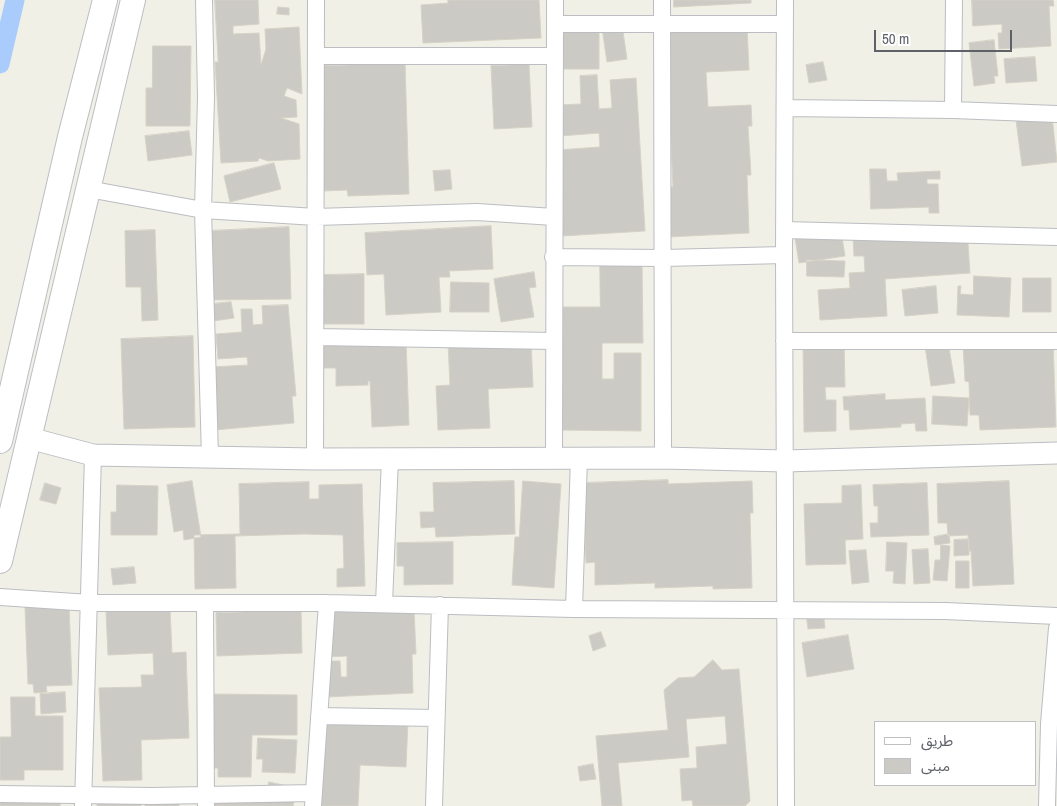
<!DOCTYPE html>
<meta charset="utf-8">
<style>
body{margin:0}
#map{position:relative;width:1057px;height:806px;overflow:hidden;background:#f0f0e7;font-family:"Archivo Narrow","Noto Sans Arabic",sans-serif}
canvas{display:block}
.legend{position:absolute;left:874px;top:721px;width:162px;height:65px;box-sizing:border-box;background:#fff;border:1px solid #bfc0c2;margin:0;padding:6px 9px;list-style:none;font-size:15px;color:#5e6167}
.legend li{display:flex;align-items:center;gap:10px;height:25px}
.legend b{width:25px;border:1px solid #bfc0c2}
.scale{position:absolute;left:874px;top:30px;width:138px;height:22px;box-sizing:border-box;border:2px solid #5e6167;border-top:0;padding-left:6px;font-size:15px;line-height:18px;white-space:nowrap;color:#5e6167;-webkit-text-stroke:4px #fff;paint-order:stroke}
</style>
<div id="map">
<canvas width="1057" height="806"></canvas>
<ul class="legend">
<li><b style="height:6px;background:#fff"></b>طريق</li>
<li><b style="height:14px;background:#cccac4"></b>مبنى</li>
</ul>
<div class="scale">50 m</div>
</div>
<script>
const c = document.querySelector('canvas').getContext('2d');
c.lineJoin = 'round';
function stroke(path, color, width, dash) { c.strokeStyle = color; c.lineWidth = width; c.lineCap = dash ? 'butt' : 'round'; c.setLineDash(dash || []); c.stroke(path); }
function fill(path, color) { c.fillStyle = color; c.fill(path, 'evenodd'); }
stroke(new Path2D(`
 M0,64L15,0`), '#aaccfd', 19);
const building = new Path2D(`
 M215,0H258L259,24L233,26V34L259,33L261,65L266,49L265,29L299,27L302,94L287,88L284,96L296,100L297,117L281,118L299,124L300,159L268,161L259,158L258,161L221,163L215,62H218Z
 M448,0H539L541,38L423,43L421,5L448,3Z
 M674,0H751V3L674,7Z
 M972,0H1053L1054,6H1049L1051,46L999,49L998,33H1002V24L973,26Z
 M278,7L289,8V15L277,14Z
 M622,25L627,59L607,62L602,28Z
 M747,26L749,70L706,72L708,107L751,105L752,126H748L751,175H747L749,233L668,237L666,187H673L666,29Z
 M555,29H599V69H563Z
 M994,40L998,76H994L995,83L974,86L969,43Z
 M153,46H191L190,126H146V88H152Z
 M1035,57L1037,81L1006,83L1004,59Z
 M823,62L827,80L809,83L806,65Z
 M405,63L409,194L348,196L347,190L323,191L320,66Z
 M529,64L532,127L494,129L491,66Z
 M597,75L599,109L612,108L610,80L636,78L645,231L562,236L557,150L600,147L599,133L560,136L559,105L581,104L580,76Z
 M1052,116L1057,162L1022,166L1016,120Z
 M189,131L192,155L148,161L145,136Z
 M274,163L281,189L230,202L224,176Z
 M870,169H886L887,181H898L897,173L940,171V179H927V184H938L939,213H929V207L871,209Z
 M450,170L452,189L435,191L433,171Z
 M491,226L493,269L449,271L450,277H439L441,312L386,315L384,274L367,275L365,233Z
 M289,227L291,299L211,300L208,231Z
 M967,229L970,273L885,279L887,316L820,320L818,290L850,288L849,273L865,272L864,256H854L853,236Z
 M155,230L158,320L142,321L141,287H126L125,231Z
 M841,231L845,256L799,263L795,238Z
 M600,259L642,260L643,343H602V379H614V353H641V431L557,430L562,307H600Z
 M807,260L845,261L844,277L807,276Z
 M534,272L536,287L529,288L534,317L501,322L494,279Z
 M364,274V324H323V275Z
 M974,276L1011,278L1009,317L957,315L958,286H961L960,294L973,295Z
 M1023,278H1051V312H1023Z
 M451,282L489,283V312H450Z
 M936,286L938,313L905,316L902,290Z
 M231,302L234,318L213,321L211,304Z
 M288,305L296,396H292L294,423L214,430L212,367L248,365L247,357L218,359L216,334L242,332L241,309H252L253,325L263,324L262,306Z
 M193,336L195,427L124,429L121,339Z
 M844,339L845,387H825L826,400H836V431L804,432L803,340Z
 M406,340L409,425L372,427L370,381H368V385L336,386V368H322L321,343Z
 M531,340L533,387L488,389L490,428L438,430L436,386L450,385L448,343Z
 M1053,340L1056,427L980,430L979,415H970L969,382L965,381L963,343Z
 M948,342L955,383L931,386L925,346Z
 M885,394V400L925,398L927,431H916L915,423L901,424V427L850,430L849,410H844L843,397Z
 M933,396L969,398L967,426L932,424Z
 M668,480V484L752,481L753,513H750L752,588L713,589V586L655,588V583L595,585V562L586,563L583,483Z
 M192,481L201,537L184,540L183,530L174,532L167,485Z
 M514,481L515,534L436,537L435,527L421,528L420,512H434L433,483Z
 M523,481L561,484L554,588L512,585L515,537H519Z
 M1009,481L1014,584L973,586L971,551H969L968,535L948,536L947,523H938L937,484Z
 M309,482V499H319V485L362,484L365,586L337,587V569L344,568L343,535L304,534L235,536L236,588L195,589L194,535L240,534L239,484Z
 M45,483L61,488L56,504L40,500Z
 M927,483L929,535L871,537L870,523H878V506H874L873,485Z
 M117,485L158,486L157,535H111V512H116Z
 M861,485L863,539L845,540L846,564L806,565L804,504L842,503V486Z
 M949,534L950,543L935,545L934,537Z
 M969,539V555L954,556V540Z
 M453,542V584L404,585V566H397V543Z
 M887,542L907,543L905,584L893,583L894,571H886Z
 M941,545L950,546L947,581L933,580L935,560H940Z
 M928,549L930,583L914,584L912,550Z
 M866,550L869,582L852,584L849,551Z
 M956,561H969V588H956Z
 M134,567L136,583L113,585L111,569Z
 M69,605L72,685L46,686L47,692L34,693L33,684H28L25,607Z
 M170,608L172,653L186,652L189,738L141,740L142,780L103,781L99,688L142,687L141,675H154L153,653L108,655L106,611Z
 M414,609L416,654H412L413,693L326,697L325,661H340L341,677H347V656L325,657L324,611Z
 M301,610L302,653L217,656L216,613Z
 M823,611L825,628L808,629L806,613Z
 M601,632L606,646L593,651L589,636Z
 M848,635L854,669L807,677L802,643Z
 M713,660L722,670L739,669L750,801L745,806H693L692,800L682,801L680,769L697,768L696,747L727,744L725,716L686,719L689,757L618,763L622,806H602L596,736L668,730L664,690L678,678L694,677Z
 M65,692L66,712L41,714L40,694Z
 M212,694L297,695V735H252L251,777H218V768H211Z
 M11,697H35V716H63V770H24V780H0V737H11Z
 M324,718L408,721L406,767L360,765L358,806H312Z
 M258,738L297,740L295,773L262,772L263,759H257Z
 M593,764L596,779L580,781L578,767Z
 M269,782L297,788L293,806H205L204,798L267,788Z
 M140,792L141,806H97V794Z
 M61,793L60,806H0V794Z
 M179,797V806H145V798Z`);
fill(building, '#cccac4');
stroke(building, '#d5d2c5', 1);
const minor = new Path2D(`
 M204,0L206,97L203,210L210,457
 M555,0V24H785
 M662,0L663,458
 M785,0L784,255L786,806
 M316,56H555
 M785,108L953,110L1057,114
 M953,110L954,0
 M88,189L203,210L316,217L477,212L554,217
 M784,230L1057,237
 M553,257L664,258L784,255
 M316,337L554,341
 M784,341H1057
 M554,458L555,24
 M315,459L316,0
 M0,597L90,603H327L574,609L945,611L1057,616
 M384,604L390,458
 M205,605L206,805
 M574,609L579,458
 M319,716L436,718
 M0,794L152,796L314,793
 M83,806L93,455
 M313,806L327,603
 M434,806L440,605
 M1047,806L1049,724L1057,628`);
const tertiary = new Path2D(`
 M29,438L93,455L315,459L663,458L785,461L1057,453`);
const secondary = new Path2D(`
 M0,441L70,137L105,0
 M0,561L133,0`);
stroke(minor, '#bbbdc2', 18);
stroke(tertiary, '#bbbdc2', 23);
stroke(secondary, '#bcbec4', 26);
stroke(minor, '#fff', 16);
stroke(tertiary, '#fff', 21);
stroke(secondary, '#fff', 24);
</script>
